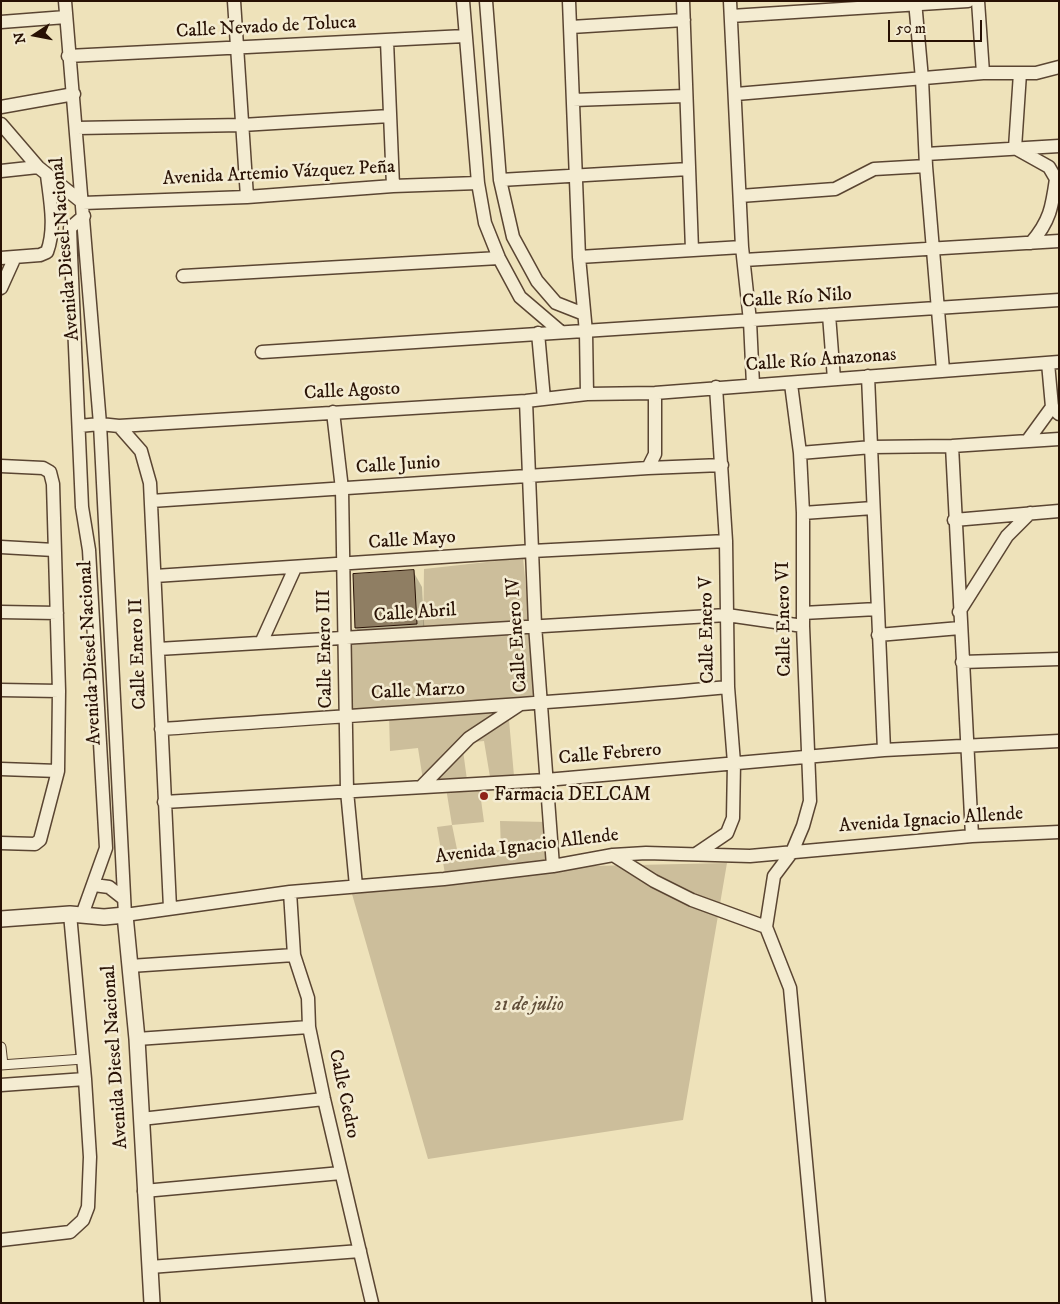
<!DOCTYPE html>
<meta charset="utf-8">
<style>
body{margin:0}
#map{position:relative;width:1060px;height:1304px;overflow:hidden;background:#eee2ba;font-family:"IM FELL DW Pica",serif}
canvas{display:block}
.frame{position:absolute;inset:0;border:2px solid #281104;pointer-events:none}
.north{position:absolute;left:10px;top:10px;width:50px;height:50px;-webkit-text-stroke:4px #f4ecd2;paint-order:stroke;rotate:259deg;font-size:14px;font-weight:700;line-height:20px;text-align:center;color:#281104}
.north::after{content:'';display:block;margin:auto;width:18px;height:22px;background:#281104;clip-path:polygon(50% 0,100% 100%,50% 72%,0 100%)}
.scale{position:absolute;left:888px;top:20px;width:94px;height:22px;box-sizing:border-box;border:2px solid #281104;border-top:0;padding-left:6px;font-size:15px;line-height:18px;white-space:nowrap;color:#281104;-webkit-text-stroke:4px #f4ecd2;paint-order:stroke}
</style>
<div id="map">
<canvas width="1060" height="1304"></canvas>
<div class="frame"></div>
<div class="north">N</div>
<div class="scale">50 m</div>
</div>
<script>
const c = document.querySelector('canvas').getContext('2d');
c.lineJoin = 'round';
function fill(path, color) { c.fillStyle = color; c.fill(path, 'evenodd'); }
function stroke(path, color, width, dash) { c.strokeStyle = color; c.lineWidth = width; c.lineCap = dash ? 'butt' : 'round'; c.setLineDash(dash || []); c.stroke(path); }
function write(font, color, halo, rows, align = 'center') {
  c.font = font + ' "IM FELL DW Pica",serif'; c.lineWidth = 5; c.setLineDash([]); c.textBaseline = 'middle'; c.strokeStyle = halo; c.fillStyle = color; for (const [text, x, y, turn = 0] of rows) {
    c.save(); c.translate(x, y); c.rotate((+turn || 0) * Math.PI / 180); c.textAlign = isNaN(turn) ? turn : align; if (halo) c.strokeText(text, 0, 0); c.fillText(text, 0, 0); c.restore();
  }
}
fill(new Path2D(`
 M523,558L537,698L351,710V645L423,637L424,569Z
 M508,709L514,776L490,777L484,741L462,743L467,780H423L418,748L390,751L389,715Z
 M479,785L484,822L452,825L458,854L501,850L500,821L548,822L545,862L445,874L437,827L452,825L446,788Z
 M727,863L683,1120L428,1159L350,887L546,867Z`), '#ccbe9b');
fill(new Path2D(`
 M413,571L422,587L425,639L365,643L356,628L354,575Z`), '#0003');
const building = new Path2D(`
 M414,570L417,624L355,628L353,574Z`);
fill(building, '#8f7e63');
stroke(building, '#281104', 1);
const pedestrian = new Path2D(`
 M1,1047L3,1065
 M1,1065L83,1059`);
const minor = new Path2D(`
 M65,1L100,424L125,915L290,892L444,879L553,866L613,855L646,853L750,856L972,836L1059,832
 M234,1L247,197
 M463,1L478,183L485,223L499,258L520,297L561,332
 M486,1L500,180L513,237L537,281L556,303L584,314
 M569,1L579,257L586,332L587,394
 M683,1L692,250
 M730,1L742,247L750,321L753,385
 M915,1L922,79L926,166L943,370
 M978,1L983,73
 M731,16L968,1
 M1,22L66,17
 M571,27L684,20
 M387,41L393,186
 M68,56L465,36
 M1020,73L1015,148L1049,167L1056,179L1059,180
 M736,94L983,73H1036L1059,67
 M573,100L685,96
 M1,107L74,94
 M1,124L38,167L83,203L247,197L393,186L478,183
 M77,128L242,125L390,116
 M926,154L1059,146
 M1,171L38,167
 M500,180L689,169
 M740,196L835,189L874,169L926,166
 M1031,243C1050,221 1052,207 1056,179
 M579,257L742,247
 M1,258L40,255L47,252C56,228 50,200 47,175
 M744,260L1059,241
 M183,276L499,258
 M1,288L15,257
 M829,315L834,379
 M538,333L544,399
 M262,352L1059,300
 M1048,363L1052,407L1059,414
 M868,376L884,750
 M791,384L800,453L803,513V626L810,801L803,826L792,852L774,876L766,927L790,988L819,1303
 M526,401L535,625L553,866
 M333,412L342,489L347,791L356,886
 M79,426L100,424L119,426L141,451L150,483L170,908
 M119,426L526,401L587,394L655,393L1059,362
 M1028,440L1052,407
 M952,446L972,836
 M800,453L872,447L952,446L1059,439
 M1,466L43,468L50,472L53,484L59,691L58,771L40,840L35,844L1,843
 M648,468L655,454V393
 M151,501L648,468L722,465
 M803,513L873,508
 M954,520L1059,511
 M1,547L54,550
 M155,576L532,551L726,541
 M1,612L57,613
 M959,612L1007,536L1030,513
 M803,613L877,609
 M878,635L960,628
 M261,643L295,568
 M158,649L727,615L803,626
 M962,662L1059,659
 M1,690L59,691
 M161,729C350,715 539,705 728,687
 M1,769L58,771
 M422,786L469,738L519,705
 M164,802L546,780L884,750L1059,741
 M696,854L727,833L733,818L734,763L728,687L726,541L716,387
 M613,855L654,881L692,900L766,927
 M94,885L109,887L123,898
 M290,892L294,955L308,998L309,1027L324,1099L372,1303
 M82,915L106,848L89,550L82,507L71,255L70,228L84,216
 M130,966L294,955
 M137,1039L309,1027
 M1,1085L85,1079
 M141,1119L324,1099
 M144,1191L341,1173
 M1,1240L70,1232L83,1220L88,1207L90,1157L85,1079L70,914
 M150,1267L360,1251`);
const tertiary = new Path2D(`
 M1,919L70,914L104,917L125,915L137,1039L152,1303`);
stroke(pedestrian, '#5a4532', 11);
stroke(minor, '#5a4532', 15);
stroke(tertiary, '#5a4532', 18);
stroke(pedestrian, '#f4ecd2', 9);
stroke(minor, '#f4ecd2', 12);
stroke(tertiary, '#f4ecd2', 15);
for (const [x, y, r, color] of [
 [484,796,5,"#8f2418"]
]) { const dot = new Path2D(); dot.arc(x, y, r, 0, 2 * Math.PI); c.fillStyle = color; c.fill(dot); stroke(dot, '#f4ecd2', 2); }
write('19px', '#281104', '#f4ecd2', [
 ["Calle Nevado de Toluca",266,28,-3],
 ["Avenida Artemio Vázquez Peña",279,174,-3],
 ["Avenida Diesel Nacional",66,249,-95],
 ["Calle Río Nilo",797,299,-4],
 ["Calle Río Amazonas",821,361,-4],
 ["Calle Agosto",352,392,-3],
 ["Calle Junio",398,466,-4],
 ["Calle Mayo",412,541,-4],
 ["Calle Abril",415,614,-4],
 ["Calle Enero VI",785,619,-91],
 ["Calle Enero V",708,630,-91],
 ["Calle Enero IV",518,635,-94],
 ["Calle Enero III",326,649,-91],
 ["Avenida Diesel Nacional",91,653,-93],
 ["Calle Enero II",139,654,-92],
 ["Calle Marzo",418,692,-3],
 ["Calle Febrero",610,755,-5],
 ["Avenida Ignacio Allende",931,821,-4],
 ["Avenida Ignacio Allende",527,847,-7],
 ["Avenida Diesel Nacional",116,1057,-94],
 ["Calle Cedro",343,1094,78]
]);
write('19px', '#281104', '#f4ecd2', [
 ["Farmacia DELCAM",494,796]
], 'left');
write('italic 19px', '#614e39', '#f4ecd2', [
 ["21 de julio",529,1006]
]);
</script>
